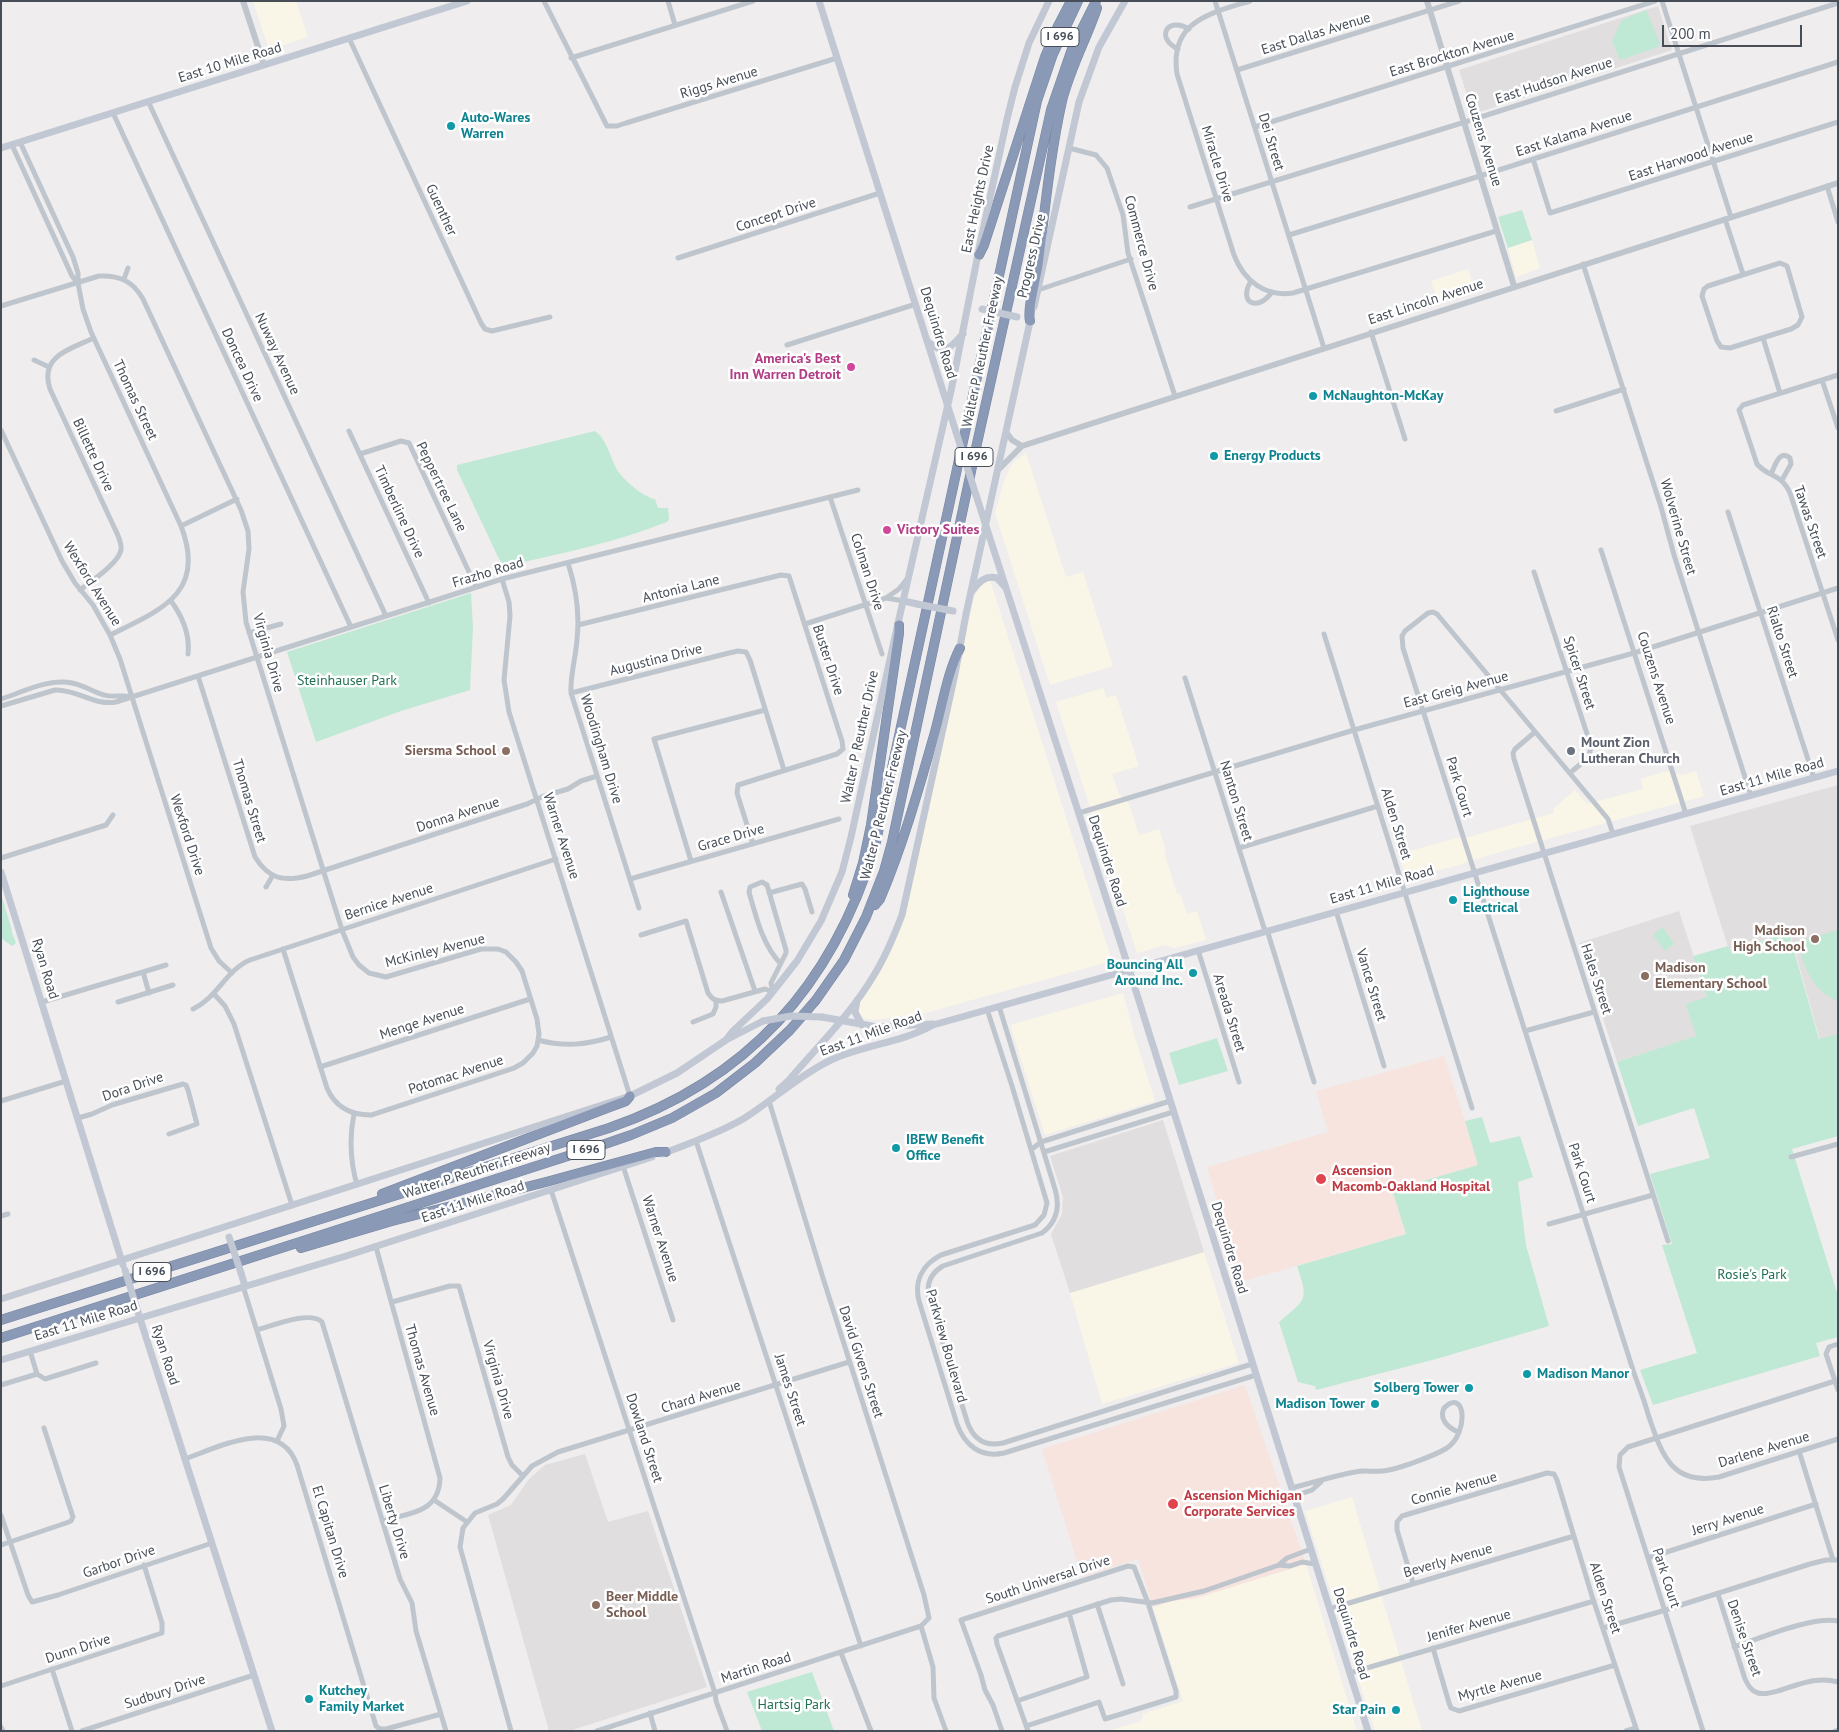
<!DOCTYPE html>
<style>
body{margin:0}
#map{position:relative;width:1839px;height:1732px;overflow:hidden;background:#efeded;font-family:"PT Sans",sans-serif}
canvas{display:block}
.frame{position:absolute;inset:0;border:2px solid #474e58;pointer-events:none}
.scale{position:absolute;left:1662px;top:25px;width:140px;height:22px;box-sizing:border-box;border:2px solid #474e58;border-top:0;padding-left:6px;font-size:15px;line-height:18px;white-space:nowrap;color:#474e58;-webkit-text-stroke:4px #fff;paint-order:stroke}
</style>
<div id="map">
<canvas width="1839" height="1732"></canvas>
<div class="frame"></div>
<div class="scale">200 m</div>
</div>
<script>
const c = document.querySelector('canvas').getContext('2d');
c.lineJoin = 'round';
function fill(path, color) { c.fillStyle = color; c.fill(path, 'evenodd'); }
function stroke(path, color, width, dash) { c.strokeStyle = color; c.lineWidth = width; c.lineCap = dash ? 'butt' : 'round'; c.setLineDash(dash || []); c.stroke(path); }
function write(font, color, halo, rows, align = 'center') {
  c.font = font + ' "PT Sans",sans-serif'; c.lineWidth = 5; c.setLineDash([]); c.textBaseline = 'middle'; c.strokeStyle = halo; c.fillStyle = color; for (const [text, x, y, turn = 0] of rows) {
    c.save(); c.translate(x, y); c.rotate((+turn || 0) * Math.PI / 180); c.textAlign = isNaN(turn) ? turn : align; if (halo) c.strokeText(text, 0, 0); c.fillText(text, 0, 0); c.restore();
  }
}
fill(new Path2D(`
 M253,1H296L308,37L269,50Z
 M1532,240L1540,268L1516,277L1508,248Z
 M1468,269L1474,290L1438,301L1431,281Z
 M1026,453L1066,577L1083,572L1113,666L1050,685L995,513L1004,481L1009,470L1014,461Z
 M990,580L1112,961L922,1014L874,1020L860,1018L859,1015L858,1002L906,909L974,598L980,586Z
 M1103,688L1107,698L1116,695L1139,766L1112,774L1119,794L1129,804L1139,835L1159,829L1166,851L1164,852L1177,894H1180L1187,914L1197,911L1206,940L1174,948L1165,945L1137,953L1056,702Z
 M1666,771L1683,775L1696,771L1704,796L1500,852L1464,863V864L1406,878L1399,854L1456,838L1469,837L1554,813L1553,809L1575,790L1587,804L1643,789L1641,779Z
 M1123,993L1134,1034L1155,1101L1045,1135L1010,1025Z
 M1204,1252L1239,1363L1102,1404L1070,1293Z
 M1352,1497L1422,1731H1375L1305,1511Z
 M1306,1564L1357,1731H1107L1139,1722L1143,1718L1142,1714L1183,1701L1153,1607L1172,1601L1196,1598Z`), '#f9f6e7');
fill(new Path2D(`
 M1658,6L1672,50L1473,114L1459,70Z
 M1838,785V1104L1790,933L1729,950L1690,826Z
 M1679,911L1707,997L1697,1036L1617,1062L1579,943Z
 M1163,1120L1204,1252L1070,1293L1051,1234L1062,1214L1063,1197L1050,1156Z
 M585,1454L608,1522L648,1511L707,1687L569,1731H549L488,1515L511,1505L529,1479L545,1465Z`), '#e0dede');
fill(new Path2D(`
 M1444,1056L1479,1165L1392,1190L1406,1234L1241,1282L1207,1167L1328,1132L1316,1091Z
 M1245,1385L1306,1564L1196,1598L1172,1601L1153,1607L1138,1559L1082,1577L1042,1449Z`), '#f7e4df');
fill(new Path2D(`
 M1646,10L1660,43L1658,47L1620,60L1612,41L1622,20Z
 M1522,210L1532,240L1508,248L1498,217Z
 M595,431C607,440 609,454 616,468C620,477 644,498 655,499L658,508H668L669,519L667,522C617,542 563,553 511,565H504L499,559L457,470V465Z
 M471,593L473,628L470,690L401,711L316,742L287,652Z
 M1,894L11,927L12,933L16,943L12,946L1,938Z
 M1663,927L1674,944L1665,951L1653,935Z
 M1838,930V1001C1812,992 1804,965 1797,942Z
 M1789,933L1819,1039L1838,1034V1136L1792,1149L1838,1296V1337L1816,1343L1820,1356L1653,1405L1640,1370L1697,1353L1662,1245L1672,1244L1650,1174L1710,1158L1694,1108L1638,1126L1617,1062L1696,1036L1686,1004L1707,997L1693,956L1728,946L1730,950Z
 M1217,1038L1228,1071L1179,1085L1169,1053Z
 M1482,1117L1490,1143L1520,1136L1533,1177L1518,1182L1526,1245L1549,1326L1436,1359L1316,1390L1315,1386L1298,1382L1279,1322C1306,1299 1309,1301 1297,1266L1406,1234L1392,1190L1478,1165L1465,1121Z
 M812,1672L834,1731H762L747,1692Z`), '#c0e9d5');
const motorway = new Path2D(`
 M979,255L984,245L1045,57L1058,26L1071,1
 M1030,321C1027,309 1036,279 1038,265C1045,210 1050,155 1062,101C1070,69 1086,40 1097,8
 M853,895L863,863L871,825L899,633V625
 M875,905L880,899C903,845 919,788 935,732C943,703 947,674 960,648
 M382,1194L607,1108L626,1101L630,1096
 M301,1248L392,1221L546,1182L656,1152H666
 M1,1320L609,1128C748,1080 832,986 875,846L1037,101L1053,54L1078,1
 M1,1338L602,1145L631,1135L672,1118L716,1093L755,1063L790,1030L816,1000L844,960L866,917L884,871L892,842L976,448L1051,110L1072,49L1096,1`);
stroke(motorway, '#7585a2', 10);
stroke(new Path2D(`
 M544,1L607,126H617L626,123L837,58
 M668,1L675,25
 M1215,1L1324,348
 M1250,1C1211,13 1169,21 1177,74L1234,255C1244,281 1265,297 1293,293L1496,231
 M1662,1L1731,217
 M349,38L481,323L485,329L492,331L550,317
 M1178,49C1155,38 1167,16 1189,29
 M571,58L753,1
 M1237,70L1459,1
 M148,101L386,616
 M113,113L351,627
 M1255,127L1655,1
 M20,142L73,257L78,273V283
 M12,145L72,276L78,283L83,309L91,332L181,526C207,593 161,610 110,635
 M1069,148L1096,155L1107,168L1123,215L1128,253L1175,396
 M1533,159L1550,213L1838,122
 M1827,186L1838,222
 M1190,207L1465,122L1838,3
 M1725,219L1743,274
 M1289,235L1480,176L1838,62
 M678,258L880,193
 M1780,263L1787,266L1802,317L1798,325L1791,329L1730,348L1721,347L1717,341L1702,296L1704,289L1708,286Z
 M1583,264L1661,507L1674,555L1751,796
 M124,279L128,268
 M1251,281C1238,302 1257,313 1272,292
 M1038,290L1131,259
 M1,306L99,276C119,275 133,281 143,299L241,510L248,531L249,549L243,592L246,622L325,876L342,930L353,957L359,965L369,973L386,977L481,949H498L506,952L516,962L522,971L537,1019L539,1034L537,1046L533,1053L523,1063L514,1068L371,1115C350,1115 335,1107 327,1088L283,949
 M1371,332L1405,439
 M1763,338L1780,393
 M787,345L916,304
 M34,360L49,367
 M1838,375L1743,405L1739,410L1757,464C1769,478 1781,473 1790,493L1838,640
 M1822,380L1838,428
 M1556,411L1624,389
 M1,430L62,561L75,583L93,605L110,635L120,659L211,948L219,961L232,973
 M349,431L429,603
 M360,454L401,441L409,443L476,587
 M1771,474C1775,466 1779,449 1790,458L1791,464L1782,480
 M830,497L882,654
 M1728,512L1814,778
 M181,526L237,499
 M1601,550L1686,814
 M568,563C576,588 580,613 577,639C576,658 570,674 571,693L639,908
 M1534,572L1591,746L1589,757L1570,773
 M502,579L509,602L510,616L504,680L509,712L630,1096
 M80,590C91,581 118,564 121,550C122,542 117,533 114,527L50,389C39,356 70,349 94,338
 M886,598L904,601
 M171,601C182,616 190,635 188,654
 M805,624L886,598L899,589L907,579
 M578,625L781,575L789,576L842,741L843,749L837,754L738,785L737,793L753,844
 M249,633L281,624
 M1324,634L1472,1108
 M198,676L255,857C269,879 283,882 307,876L527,804L544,796L568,789L581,781L597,776
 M1185,678L1265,931
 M571,693L729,653L738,651L746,652L750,660L784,770
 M1,699C23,692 49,678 72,683C83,685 93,692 104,695C113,698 122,694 131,697
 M1,706L55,690C77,689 94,706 116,702L502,579L858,490
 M1535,732L1515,749L1513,753L1514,759L1668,1241
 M1079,813L1354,730L1634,653L1838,588
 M1613,834L1608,819L1437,614L1433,612L1428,613L1405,631L1402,636L1403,648L1633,1370C1638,1385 1644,1399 1648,1414C1661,1452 1670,1486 1719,1477L1838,1439
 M1239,848L1378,806
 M1,858L106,825L113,815
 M691,861L654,739L765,710
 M630,879L839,819
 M266,887L273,875
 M721,892L755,991
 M769,893L802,884L805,889L812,912
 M1336,911L1384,1066
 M1267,930L1314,1082
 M641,935L686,921L708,993C712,999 715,1001 722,1001L765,989L773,992
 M1198,950L1239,1082
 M143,972L166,965
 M773,992L771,983L786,953V950L767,885L762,882L750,887L749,892C756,916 762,944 780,963
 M214,994L225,1006L234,1024L292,1205
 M42,1002L143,972L149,993
 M118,1002L173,985
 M999,1006L1055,1189C1060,1206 1057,1222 1042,1233L943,1266C931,1273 926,1284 929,1298L967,1421C973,1439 985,1447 1003,1443L1252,1364
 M193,1009C217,998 226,970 250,960L556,859
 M987,1009L1012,1086L1047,1203L1044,1215L1035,1225L941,1255C922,1265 914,1281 919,1301L957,1424C965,1446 981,1458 1004,1453L1256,1375
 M693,1022L713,1014L716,1007V1001
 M1525,1031L1594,1012
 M538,1040C564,1047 586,1045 611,1037
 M320,1067L530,999
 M1,1101L66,1081
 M354,1114C349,1138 350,1160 357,1185
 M78,1118L92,1114L112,1105L183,1084L186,1085L188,1090L197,1124L169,1134
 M696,1141L861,1646
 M1032,1149L1041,1142L1170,1101
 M1044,1152L1173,1112
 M1791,1157L1838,1144
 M623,1166L673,1320
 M551,1190L715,1693L716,1701L727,1731
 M1,1216L8,1214
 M1549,1224L1653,1195
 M376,1247L440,1478C439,1514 408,1513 382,1521
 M243,1286L281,1409L284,1426L277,1441
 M392,1302L450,1286H459L508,1457L512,1465L523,1476
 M257,1330C272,1326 310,1310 322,1322L400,1579L412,1603L416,1631L446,1731
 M1838,1344L1829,1347L1826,1354L1838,1390
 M30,1351L37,1374L45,1379L96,1363
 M1,1385L37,1374
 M1799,1451L1833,1560
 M185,1459C219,1447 279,1415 297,1465L376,1726L380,1729H386L441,1714
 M1291,1488C1312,1483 1333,1476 1355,1472C1364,1470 1373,1472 1382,1471C1396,1470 1434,1456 1447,1448C1469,1433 1466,1387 1444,1408C1439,1419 1447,1427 1458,1432
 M1294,1496L1312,1490L1321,1482
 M434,1500L467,1522
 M1,1515L28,1595L32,1602L58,1595L212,1543
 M1,1545L66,1523L71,1521L73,1517L44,1428
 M1311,1549L1287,1558L1279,1565L1290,1566L1302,1562L1315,1564
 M1648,1558L1816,1504
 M1413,1583L1397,1530V1522L1402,1516L1547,1473L1554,1474L1557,1480L1592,1596L1637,1731
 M1718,1594L1745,1679C1748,1685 1751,1691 1758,1693C1765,1695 1774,1692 1781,1690C1800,1684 1818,1676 1838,1682
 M1097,1604L1123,1684
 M1329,1609L1574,1536
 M921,1626L933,1667L934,1698L946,1731
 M1603,1628L1659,1612L1810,1564L1826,1560H1838
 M1734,1647C1761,1638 1812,1616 1838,1621
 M1433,1648L1449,1703L1451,1708L1459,1711L1615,1665
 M841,1653L871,1731
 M52,1669L72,1731
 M1350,1673L1594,1601
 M1,1686L162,1633V1623L144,1565
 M1017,1701L1087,1677L1069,1613
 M650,1713L655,1731
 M1,1727L3,1731
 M82,1731L254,1675
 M511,1731L460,1547L463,1528L475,1513L497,1504L503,1499L532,1466L558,1452L849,1362
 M597,1731L921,1626L929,1618L924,1595L823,1278L769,1101
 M1002,1731L993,1705L985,1690L981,1675L961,1620L1128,1566L1134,1567L1148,1603L1176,1691V1697L1105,1719L1099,1702L1026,1726
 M1028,1731L997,1644L996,1638L998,1636L1111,1600L1121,1599L1152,1603L1204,1591L1279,1565
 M1626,1731L1636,1728
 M1703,1731L1619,1467L1620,1455L1628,1447L1835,1381
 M1835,1731L1838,1730`), '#bfc5cd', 5);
stroke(new Path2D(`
 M243,1L264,65
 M1427,1L1514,286
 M1006,432L1012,440L1022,446
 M998,470L1022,446L1838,183`), '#bfc5cd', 6);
stroke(new Path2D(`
 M819,1L956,432
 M1,148L467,1
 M1034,307L1079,102L1099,47L1125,1
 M928,342C946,357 950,347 963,334
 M976,495L1129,969L1368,1731
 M972,591C979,582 985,575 997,578L1004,586
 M904,601L917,604
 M1,872L123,1265
 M857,1000L855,1012L862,1025
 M822,1017L877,1027L933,1024
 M726,1040L733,1031L767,999L797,961L821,921L842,872L851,837L896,632L951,391L980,244L1007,119L1015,87L1029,43L1049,1
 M779,1089L789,1080C817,1047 852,1013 874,975C886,956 894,936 902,915L955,674L966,614L1031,317
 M662,1154C690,1143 717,1134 743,1119C772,1101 798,1076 829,1061C862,1045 901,1043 933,1025L1838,771
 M241,1273L245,1286
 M1,1299L630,1096L677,1073L726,1040L763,1021
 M136,1306L272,1731
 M1,1360L346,1256L652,1157`), '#c1c8d4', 7);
stroke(motorway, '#8a99b6', 9);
stroke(new Path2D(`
 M982,309L1017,317
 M956,432L976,495
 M917,604L953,611
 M763,1021L791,1016L822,1017
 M229,1237L241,1273
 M125,1270L136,1306`), '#c1c8d4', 7);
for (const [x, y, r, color] of [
 [451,126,5,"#0f9aa8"],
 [851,367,5,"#d1479c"],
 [1313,396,5,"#0f9aa8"],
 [1214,456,5,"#0f9aa8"],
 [887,530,5,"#d1479c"],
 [506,751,5,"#8d6e63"],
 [1571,751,5,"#6b7280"],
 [1453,900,5,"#0f9aa8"],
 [1815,939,5,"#8d6e63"],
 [1193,973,5,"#0f9aa8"],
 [1645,976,5,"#8d6e63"],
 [896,1148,5,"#0f9aa8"],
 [1321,1179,6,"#e0444e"],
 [1527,1374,5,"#0f9aa8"],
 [1469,1388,5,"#0f9aa8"],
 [1375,1404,5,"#0f9aa8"],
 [1173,1504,6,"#e0444e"],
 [596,1605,5,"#8d6e63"],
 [309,1699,5,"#0f9aa8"],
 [1396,1710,5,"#0f9aa8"]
]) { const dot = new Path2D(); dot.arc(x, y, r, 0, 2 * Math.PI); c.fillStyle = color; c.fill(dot); stroke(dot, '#fff', 2); }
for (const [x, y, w] of [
 [1060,37,38],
 [974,457,38],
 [586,1150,38],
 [152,1272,38]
]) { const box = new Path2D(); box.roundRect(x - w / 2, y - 9.5, w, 19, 4); c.fillStyle = '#fff'; c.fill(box); stroke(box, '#474e58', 1); }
write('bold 12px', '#474e58', null, [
 ["I 696",1060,37],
 ["I 696",974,457],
 ["I 696",586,1150],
 ["I 696",152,1272]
]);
write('14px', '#474e58', '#fff', [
 ["East Dallas Avenue",1316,34,-17],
 ["East Brockton Avenue",1452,54,-17],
 ["East 10 Mile Road",230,63,-17],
 ["East Hudson Avenue",1554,81,-18],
 ["Riggs Avenue",719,83,-17],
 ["East Kalama Avenue",1574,134,-18],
 ["Couzens Avenue",1483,140,73],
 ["Dei Street",1271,142,73],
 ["East Harwood Avenue",1691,157,-18],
 ["Miracle Drive",1217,164,73],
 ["East Heights Drive",978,199,-78],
 ["Guenther",441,210,65],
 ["Concept Drive",776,215,-18],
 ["Commerce Drive",1141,243,75],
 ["Progress Drive",1032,256,-77],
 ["East Lincoln Avenue",1426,302,-18],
 ["Dequindre Road",938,333,73],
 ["Walter P Reuther Freeway",983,352,-78],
 ["Nuway Avenue",277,354,65],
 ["Doncea Drive",242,365,65],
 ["Thomas Street",135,400,65],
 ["Billette Drive",93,455,65],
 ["Peppertree Lane",441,487,64],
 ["Timberline Drive",399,512,65],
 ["Tawas Street",1810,522,71],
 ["Wolverine Street",1678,527,74],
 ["Colman Drive",867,572,72],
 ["Frazho Road",488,573,-17],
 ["Wexford Avenue",92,584,58],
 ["Antonia Lane",681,589,-14],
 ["Rialto Street",1782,642,72],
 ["Virginia Drive",268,653,74],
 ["Augustina Drive",656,660,-14],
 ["Buster Drive",828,660,72],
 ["Spicer Street",1579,673,72],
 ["Couzens Avenue",1656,678,72],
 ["East Greig Avenue",1456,690,-15],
 ["Walter P Reuther Drive",860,737,-78],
 ["Woodingham Drive",601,749,73],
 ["East 11 Mile Road",1772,777,-16],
 ["Park Court",1459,787,73],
 ["Thomas Street",249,801,73],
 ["Nanton Street",1236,801,73],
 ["Walter P Reuther Freeway",884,805,-76],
 ["Donna Avenue",458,815,-18],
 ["Alden Street",1396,824,73],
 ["Wexford Drive",187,835,72],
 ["Warner Avenue",561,836,72],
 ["Grace Drive",731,838,-16],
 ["Dequindre Road",1107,861,72],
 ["East 11 Mile Road",1382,885,-16],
 ["Bernice Avenue",389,902,-18],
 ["McKinley Avenue",435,951,-14],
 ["Ryan Road",45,969,73],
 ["Hales Street",1596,979,72],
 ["Vance Street",1371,985,73],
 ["Areada Street",1229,1013,73],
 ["Menge Avenue",422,1022,-18],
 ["East 11 Mile Road",871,1034,-20],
 ["Potomac Avenue",456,1075,-18],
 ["Dora Drive",133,1087,-19],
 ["Walter P Reuther Freeway",477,1171,-18],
 ["Park Court",1582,1173,72],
 ["East 11 Mile Road",473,1202,-18],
 ["Warner Avenue",660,1239,72],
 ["Dequindre Road",1229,1248,73],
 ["East 11 Mile Road",86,1321,-17],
 ["Parkview Boulevard",946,1346,74],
 ["Ryan Road",165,1355,72],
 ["David Givens Street",861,1362,72],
 ["Thomas Avenue",422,1370,74],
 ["Virginia Drive",498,1380,74],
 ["James Street",790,1390,72],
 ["Chard Avenue",701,1397,-17],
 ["Dowland Street",644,1438,72],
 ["Darlene Avenue",1764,1450,-17],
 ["Connie Avenue",1454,1489,-16],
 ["Jerry Avenue",1728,1520,-18],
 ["Liberty Drive",394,1522,73],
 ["El Capitan Drive",330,1532,73],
 ["Beverly Avenue",1448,1561,-16],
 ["Garbor Drive",119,1562,-19],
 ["Park Court",1666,1578,72],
 ["South Universal Drive",1048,1580,-18],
 ["Alden Street",1605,1598,72],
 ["Jenifer Avenue",1469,1626,-16],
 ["Dequindre Road",1351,1634,73],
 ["Denise Street",1744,1638,71],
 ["Dunn Drive",78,1649,-18],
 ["Martin Road",756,1668,-18],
 ["Myrtle Avenue",1500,1686,-15],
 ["Sudbury Drive",165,1692,-18]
]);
write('bold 14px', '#0d838f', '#fff', [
 ["Auto-Wares",461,118],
 ["Warren",461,134],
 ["McNaughton-McKay",1323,396],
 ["Energy Products",1224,456],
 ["Lighthouse",1463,892],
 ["Electrical",1463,908],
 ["Bouncing All",1183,965,"right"],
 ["Around Inc.",1183,981,"right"],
 ["IBEW Benefit",906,1140],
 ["Office",906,1156],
 ["Madison Manor",1537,1374],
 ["Solberg Tower",1459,1388,"right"],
 ["Madison Tower",1365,1404,"right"],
 ["Kutchey",319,1691],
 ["Family Market",319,1707],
 ["Star Pain",1386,1710,"right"]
], 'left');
write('bold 14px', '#b23c85', '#fff', [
 ["America's Best",841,359],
 ["Inn Warren Detroit",841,375],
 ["Victory Suites",897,530,"left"]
], 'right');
write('14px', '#217053', '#fff', [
 ["Steinhauser Park",347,681],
 ["Rosie's Park",1752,1275],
 ["Hartsig Park",794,1705]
]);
write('bold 14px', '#5b616d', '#fff', [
 ["Mount Zion",1581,743],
 ["Lutheran Church",1581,759]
], 'left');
write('bold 14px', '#785e54', '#fff', [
 ["Siersma School",496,751],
 ["Madison",1805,931],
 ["High School",1805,947],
 ["Madison",1655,968,"left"],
 ["Elementary School",1655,984,"left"],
 ["Beer Middle",606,1597,"left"],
 ["School",606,1613,"left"]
], 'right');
write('bold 14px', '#be3a42', '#fff', [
 ["Ascension",1332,1171],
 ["Macomb-Oakland Hospital",1332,1187],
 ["Ascension Michigan",1184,1496],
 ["Corporate Services",1184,1512]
], 'left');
</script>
